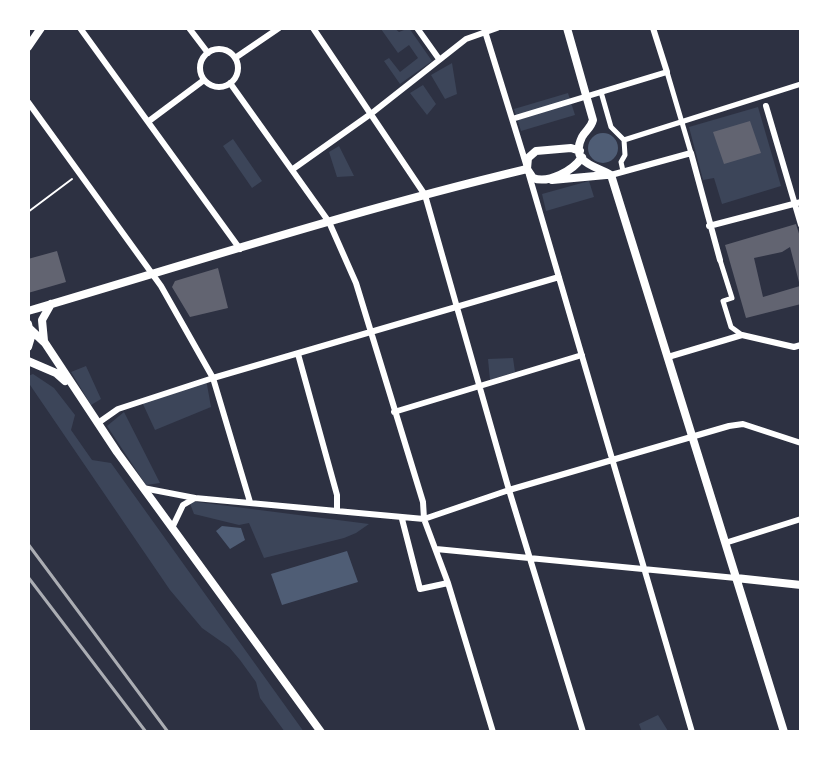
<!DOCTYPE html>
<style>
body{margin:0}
#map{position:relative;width:829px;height:760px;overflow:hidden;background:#2d3142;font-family:Overpass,sans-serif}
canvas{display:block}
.frame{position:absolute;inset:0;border:30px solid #fff;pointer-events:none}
</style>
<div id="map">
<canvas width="829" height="760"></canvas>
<div class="frame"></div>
</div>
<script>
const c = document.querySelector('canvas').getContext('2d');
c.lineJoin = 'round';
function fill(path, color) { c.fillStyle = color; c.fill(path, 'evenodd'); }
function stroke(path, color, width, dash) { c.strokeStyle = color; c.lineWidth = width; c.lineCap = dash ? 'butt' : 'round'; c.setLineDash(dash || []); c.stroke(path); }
fill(new Path2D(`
 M394,28L399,32L409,28L432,61L400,84L384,61L389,58L400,72L418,58L409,45L398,53L381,29Z
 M452,63L457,94L445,99L431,75Z
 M423,85L436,104L427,115L410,93Z
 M568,93L575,115L521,131L514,109Z
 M758,107L781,186L722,204L714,178L703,180L689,127Z
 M233,139L262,181L252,188L223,146Z
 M339,146L354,176L337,177L329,152Z
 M589,181L594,197L546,211L542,194Z
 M513,358L515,372L490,380L488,359Z
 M86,366L101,399L91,405L71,372Z
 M33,374L54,388L75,415L71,430L92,460L111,463L304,732H285L260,698L256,682L240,660L229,647L202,628L170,590L28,382V376Z
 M206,379L211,407L155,430L142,402Z
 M124,412L160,483L146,485L107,426Z
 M189,501L369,524L356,533L344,538L264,558L249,523L239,525L194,514Z
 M658,715L668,731L642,732L639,724Z`), '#3c4559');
fill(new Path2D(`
 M588 148a15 15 0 1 1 30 0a15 15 0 1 1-30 0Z
 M222,526L241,528L245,540L230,549L216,531Z
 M347,551L358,582L282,605L271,574Z`), '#4f5d75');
fill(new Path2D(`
 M750,121L761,153L724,164L713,132Z
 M796,224L801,240V304L746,318L725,245ZM790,247L800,286L763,297L754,258L782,252Z
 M57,251L66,282L28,293V259Z
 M218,268L228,308L190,317L172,287L175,281Z`), '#626471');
stroke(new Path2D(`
 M28,212L72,179`), '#fff', 2);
stroke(new Path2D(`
 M667,72L691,153
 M601,92L611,127L624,140L625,155L621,162L623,171
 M624,140L801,84
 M720,260L732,298L723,301L731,327L742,335`), '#fff', 5);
stroke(new Path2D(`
 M80,28L240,249
 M189,28L208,53
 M313,28L425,195L509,490L583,732
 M417,28L439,59
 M484,28L526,164
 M200 68a19 19 0 1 1 38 0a19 19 0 1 1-38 0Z
 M235,58L279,28
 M230,83L329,222L356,283L423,502L424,519L448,583L420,589L402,519
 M28,102L161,286L213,378L250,502
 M766,106L801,225
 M512,119L667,72L653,28
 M149,121L204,80
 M293,169L372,113L466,39L497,28
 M529,175L692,732
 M611,175L691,153L720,260
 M709,226L801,202
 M298,354L337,495V511
 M668,357L742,335L794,347L801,345
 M394,412L582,355
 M98,423L118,409L213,378L559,277
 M143,488L195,498
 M172,528L183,505L195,498L424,519L509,490L729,426L743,424L801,443
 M725,543L801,519
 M436,549L736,578
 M448,583L493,732`), '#fff', 6);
stroke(new Path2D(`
 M567,28L593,120C591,128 586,130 582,137C569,164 597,166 611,175
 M28,47L41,28
 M580,151L571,148L536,151L528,158L527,169L533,178C548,184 573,171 582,157
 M611,175L784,732
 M552,180L606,175
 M28,311C194,262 359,209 527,169
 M28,324L31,337L28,347
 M30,329L45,343L117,452L321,732
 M44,341L42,320L51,304
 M28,361L56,373L65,381
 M736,578L801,585`), '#fff', 8);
stroke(new Path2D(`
 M28,544L168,732
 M28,577L146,732`), '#abadb3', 3);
</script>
